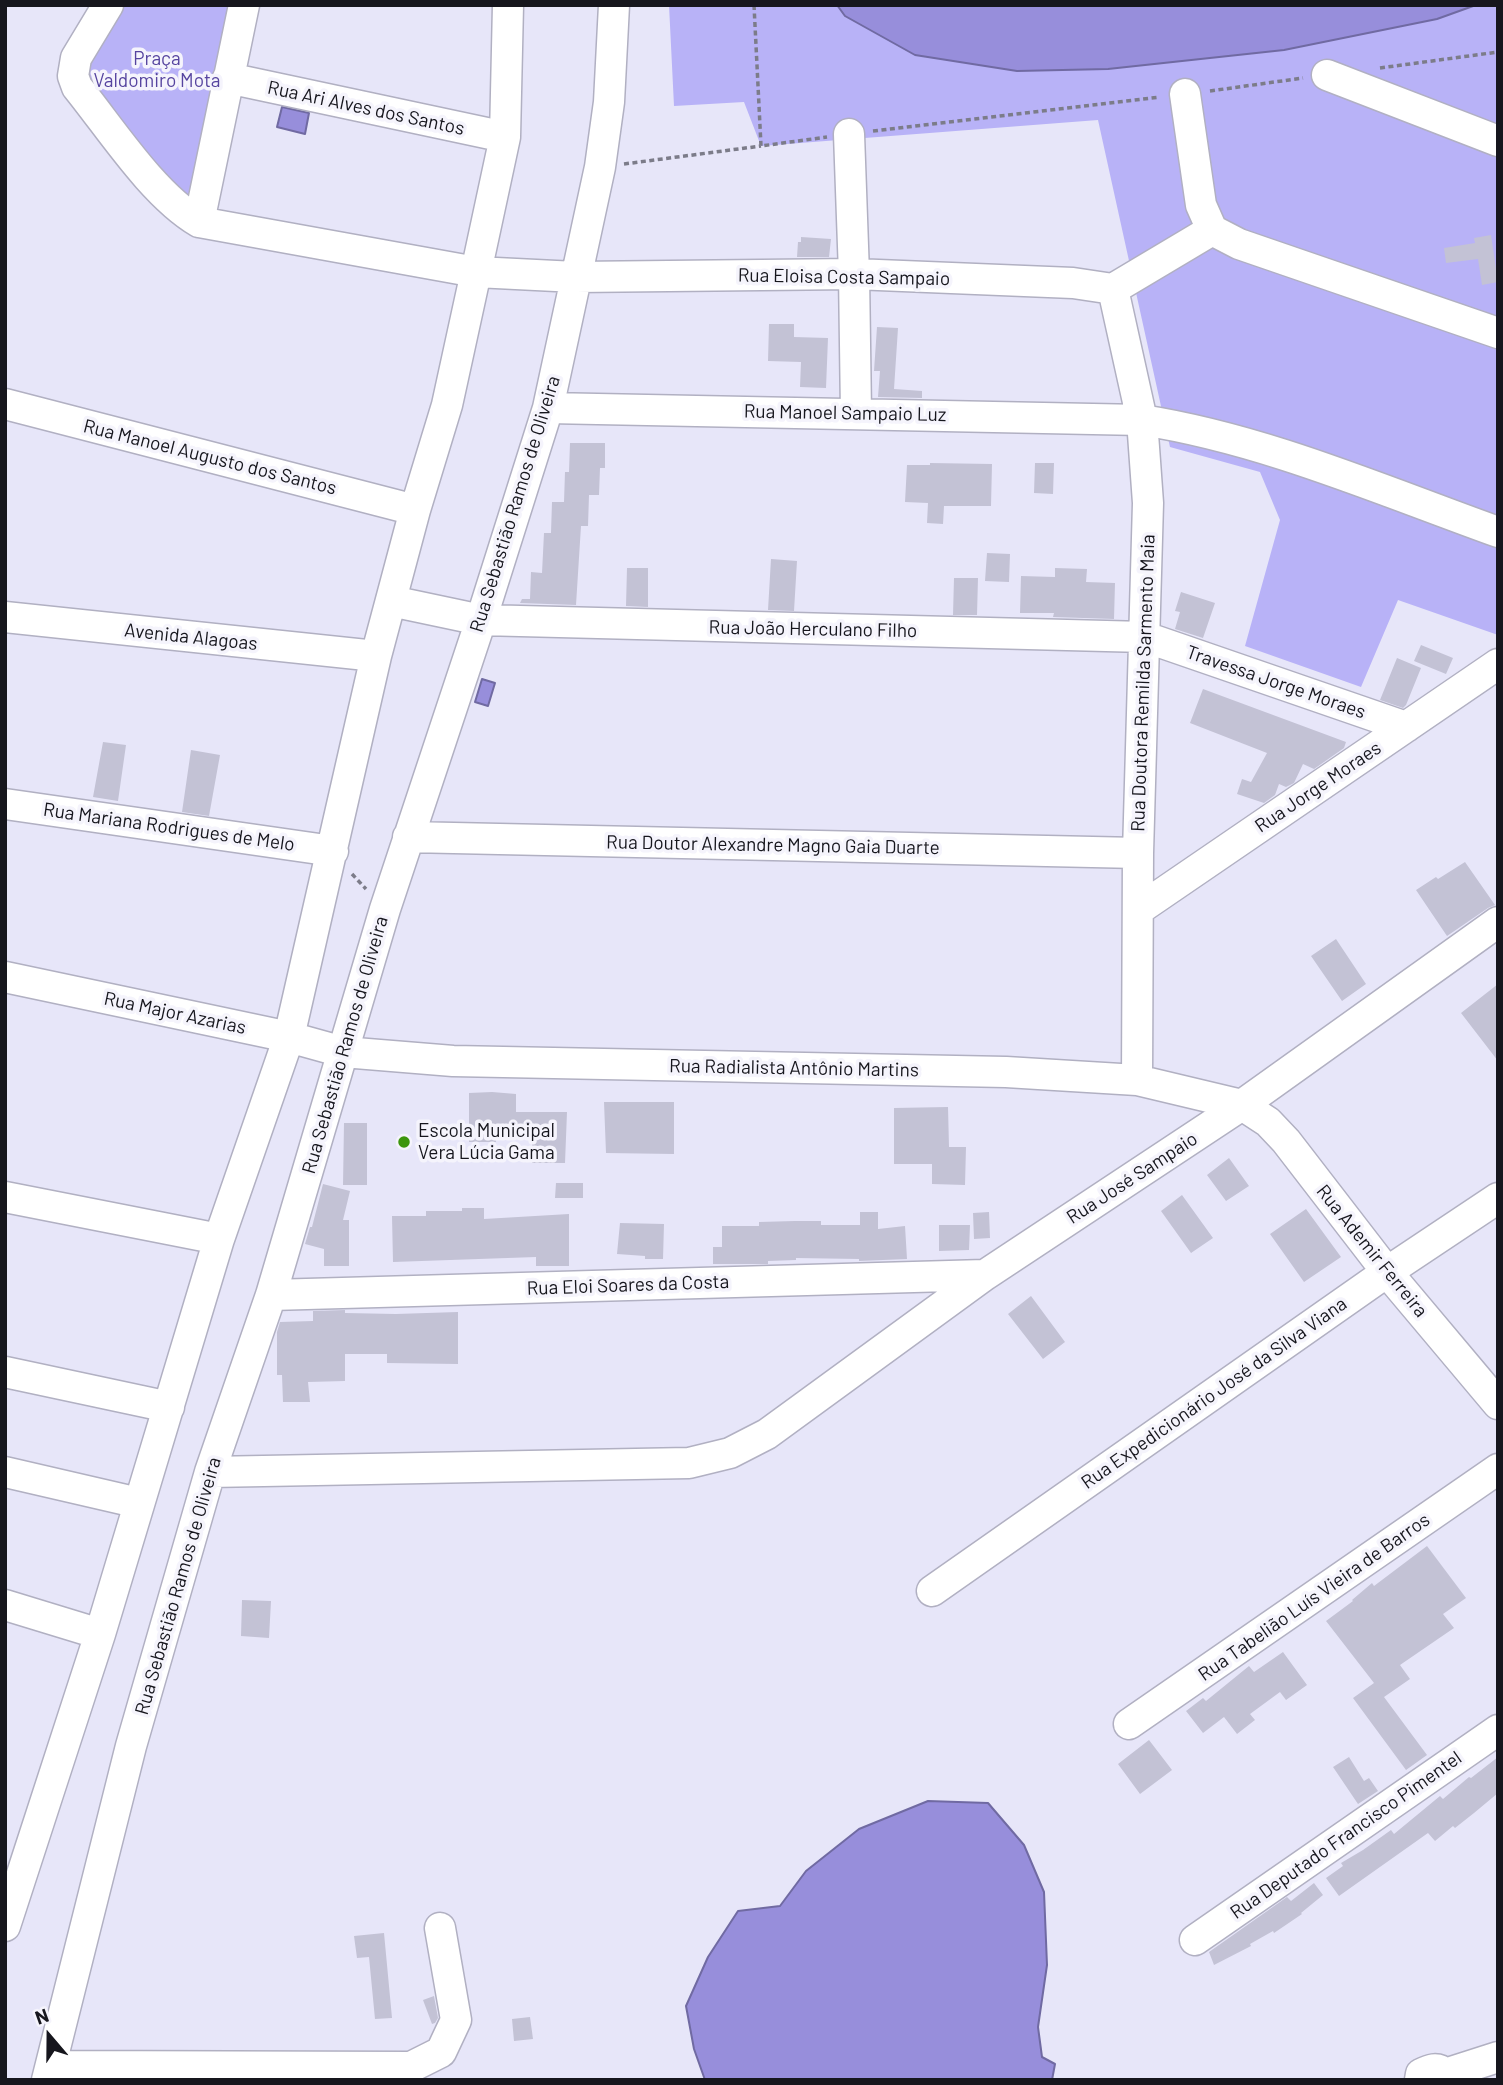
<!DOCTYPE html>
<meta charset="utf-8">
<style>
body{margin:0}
#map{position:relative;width:1503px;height:2085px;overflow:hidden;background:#e7e6f9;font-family:Barlow,sans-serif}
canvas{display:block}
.frame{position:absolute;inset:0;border:7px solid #16161d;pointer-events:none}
.north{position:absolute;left:14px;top:2001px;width:70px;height:70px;-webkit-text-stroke:5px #f5f4fc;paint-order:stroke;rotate:340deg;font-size:19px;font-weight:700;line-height:28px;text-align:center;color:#16161d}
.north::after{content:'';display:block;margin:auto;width:24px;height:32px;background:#16161d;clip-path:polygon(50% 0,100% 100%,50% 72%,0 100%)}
</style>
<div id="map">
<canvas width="1503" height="2085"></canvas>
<div class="frame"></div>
<div class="north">N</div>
</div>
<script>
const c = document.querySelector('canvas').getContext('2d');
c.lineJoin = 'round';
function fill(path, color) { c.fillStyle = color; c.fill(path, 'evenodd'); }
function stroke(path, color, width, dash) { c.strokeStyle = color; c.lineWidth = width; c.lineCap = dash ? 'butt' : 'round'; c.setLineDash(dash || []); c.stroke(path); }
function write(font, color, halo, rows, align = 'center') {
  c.font = font + ' Barlow,sans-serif'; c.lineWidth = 7; c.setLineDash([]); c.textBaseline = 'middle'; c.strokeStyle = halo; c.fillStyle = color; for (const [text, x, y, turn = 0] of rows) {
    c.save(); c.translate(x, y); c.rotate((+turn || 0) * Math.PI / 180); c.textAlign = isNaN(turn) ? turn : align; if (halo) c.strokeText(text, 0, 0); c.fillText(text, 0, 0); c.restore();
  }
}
fill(new Path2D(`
 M115,5H240L204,187L185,206L75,74Z
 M669,5H1498V635L1398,600L1361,687L1245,646L1280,520L1260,472L1170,447L1098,120L761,146L744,102L674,106Z`), '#b8b2f7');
const water = new Path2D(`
 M837,5H1476L1437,19L1284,50L1108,69L1017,71L915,55L845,16Z
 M282,107L309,113L305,134L277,127Z
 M482,679L495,683L488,706L475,702Z
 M928,1801L988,1803L1024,1845L1044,1892L1047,1965L1038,2027L1042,2057L1055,2064L1052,2080H705L694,2049L686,2006L708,1957L738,1911L780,1906L806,1871L859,1829Z`);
fill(water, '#978edb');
stroke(water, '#706aa2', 2);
fill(new Path2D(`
 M1491,235L1498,282L1482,285L1478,259L1446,263L1444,248L1475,243L1474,238Z
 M801,237L831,239L829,257H797L798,242H801Z
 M769,324H794V337L828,338L826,388L800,387L801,362L768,361Z
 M877,327L898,328L894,389L922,391V398L878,397L880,371H874Z
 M570,443H605V468H600L599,495H589L588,526H581L576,605L520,603L522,599H530L531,572L542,573L544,533H551L552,502H564L565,472H569Z
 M930,463L992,464L991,506H944L943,524L927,523L928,503L905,502L907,465H930Z
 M1035,463H1054L1053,494L1034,493Z
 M987,553L1010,554L1009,582L985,581Z
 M771,559L797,561L794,611L768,610Z
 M627,568H648V607L626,606Z
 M1055,568L1087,569L1086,582L1115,583L1114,619L1053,617L1054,613H1020L1021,576L1055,577Z
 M954,578H978L977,615H953Z
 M1181,592L1215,603L1203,638L1175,629L1180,612L1175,611Z
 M1421,645L1453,658L1446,674L1414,661Z
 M1397,658L1421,668L1406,705L1403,708L1380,700Z
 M1203,689L1346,742L1344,748L1314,769L1303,764L1294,783L1286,787L1279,784L1275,795L1264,803L1237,794L1242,779L1251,782L1267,753L1190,723Z
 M103,742L126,745L118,801L93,797Z
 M191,750L220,755L209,816L182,812Z
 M1465,862L1495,905L1488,908L1447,936L1416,890L1436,877L1438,879Z
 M1336,939L1366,984L1342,1001L1311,956Z
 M1498,984V1061L1461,1013Z
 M492,1092L516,1094V1112H567L565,1163H532V1137L496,1136V1142H469V1093Z
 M604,1102H674V1154L606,1153Z
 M948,1107L949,1147H966L965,1185L932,1184V1164H894V1108Z
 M344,1123H367V1185H343Z
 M1229,1158L1249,1186L1226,1201L1207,1175Z
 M556,1183H583V1198H555Z
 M323,1184L350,1191L343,1220H349V1266H324V1249L305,1244L310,1227H312Z
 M1182,1195L1213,1238L1191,1253L1161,1211Z
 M462,1208H484V1219L569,1214V1266H536V1257L393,1262L392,1216H426V1211H462Z
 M1306,1209L1341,1257L1304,1282L1270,1234Z
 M860,1212H878V1229L905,1226L907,1259L859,1261V1259L796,1258V1260L768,1261V1264H713V1247H722V1226H759V1222L795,1221H821V1225H860Z
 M989,1212L990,1238L974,1239L973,1213Z
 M620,1223L664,1224L663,1259H645V1256L617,1254Z
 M939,1225H970L969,1250L939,1251Z
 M1031,1296L1065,1342L1043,1359L1008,1314Z
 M345,1310V1313L396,1314L458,1312V1364L387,1363V1354H345V1381L308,1382L310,1402H283L282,1375H277V1332L280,1322L313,1321V1311Z
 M1427,1546L1466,1598L1443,1614L1454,1628L1400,1665L1410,1679L1384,1697L1427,1755L1406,1770L1353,1698L1374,1683L1326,1621L1353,1601L1352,1600L1372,1583L1374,1586Z
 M242,1600L271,1601L269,1638L241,1636Z
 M1283,1652L1307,1685L1286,1700L1280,1692L1250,1714L1255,1720L1237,1734L1224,1717L1203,1733L1186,1711L1203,1698L1206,1701L1249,1666L1254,1672Z
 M1149,1740L1172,1770L1140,1794L1118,1764Z
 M1349,1757L1364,1781L1369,1778L1378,1791L1358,1804L1333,1767Z
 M1498,1757V1793L1474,1813L1455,1828L1453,1826L1435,1841L1428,1833L1339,1896L1326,1878L1343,1866L1341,1863L1363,1850L1391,1830L1394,1834L1440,1796L1443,1799L1469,1777L1471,1778Z
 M1314,1883L1323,1895L1301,1913L1302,1914L1274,1933L1273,1931L1250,1944L1251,1946L1214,1965L1209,1952L1287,1897L1291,1901Z
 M384,1933L392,2018L375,2019L369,1957L357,1958L354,1936Z
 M434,1996L438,2018L435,2023L432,2024L423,2000Z
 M530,2017L533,2039L514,2041L512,2019Z`), '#c3c2d5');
const minor = new Path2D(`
 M108,5L76,58L73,76L77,87C111,129 153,195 199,222L476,272L576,277L854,274L1073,283L1113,289
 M1327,75L1498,141
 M228,78L505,137
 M1185,94L1201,205L1212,230L1239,244L1498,333
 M849,134L854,274L856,413
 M199,222L244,5
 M1113,289L1142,420L1148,503L1138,853L1137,1080
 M1113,289L1212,230
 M5,404L415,510
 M548,408L1142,420C1264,439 1381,490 1498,532
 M391,601L481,620L1145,637L1406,727
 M5,617L376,656
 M5,804L333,851
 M408,837L1138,853
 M1138,910L1498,664
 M5,977L289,1037L343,1052L453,1061L1006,1072L1137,1080L1242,1105L1268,1122L1286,1141L1387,1272L1498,1404
 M5,1197L219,1239
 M271,1295L985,1275
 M5,1372L169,1407
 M5,1472L139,1503
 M210,1472L689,1463L730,1453L767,1434L985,1275L1242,1105L1498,922
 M932,1591L1387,1272L1498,1198
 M5,1605L100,1634
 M1129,1724L1498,1469
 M5,1926L100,1634L219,1239L289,1037L376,656L415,510L447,405L476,272L505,137L508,5
 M1195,1940L1498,1730
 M52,2066L411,2067L441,2052L456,2020L440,1928
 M47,2080L131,1746L210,1472L271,1295L385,909L481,620L548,408L600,167L609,102L614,5
 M1420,2080L1421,2074C1429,2070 1437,2066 1445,2074L1498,2057`);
stroke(minor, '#b1b0c2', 33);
stroke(new Path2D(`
 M754,5L761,146L827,137
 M1380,68L1498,52
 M1210,91L1303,78
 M873,131L1160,97
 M624,164L761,146
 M352,874L366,889`), '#7c7c89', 3.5, [5, 3.5]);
stroke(minor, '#fff', 30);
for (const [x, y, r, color] of [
 [404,1142,7,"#3c950d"]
]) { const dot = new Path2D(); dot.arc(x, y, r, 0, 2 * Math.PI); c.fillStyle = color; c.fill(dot); stroke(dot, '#f5f4fc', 2.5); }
write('19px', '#56449f', '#f5f4fc', [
 ["Praça",157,59],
 ["Valdomiro Mota",157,81]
]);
write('19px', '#16161d', '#f5f4fc', [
 ["Rua Ari Alves dos Santos",366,108,12],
 ["Rua Eloisa Costa Sampaio",844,277,1],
 ["Rua Manoel Sampaio Luz",845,413,1],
 ["Rua Manoel Augusto dos Santos",210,457,14],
 ["Rua Sebastião Ramos de Oliveira",515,504,-73],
 ["Rua João Herculano Filho",813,629,1],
 ["Avenida Alagoas",191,637,6],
 ["Travessa Jorge Moraes",1276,682,19],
 ["Rua Doutora Remilda Sarmento Maia",1143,683,-88],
 ["Rua Jorge Moraes",1318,787,-34],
 ["Rua Mariana Rodrigues de Melo",169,827,8],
 ["Rua Doutor Alexandre Magno Gaia Duarte",773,845,1],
 ["Rua Major Azarias",175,1013,12],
 ["Rua Sebastião Ramos de Oliveira",345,1045,-74],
 ["Rua Radialista Antônio Martins",794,1068,1],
 ["Rua José Sampaio",1132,1178,-33],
 ["Rua Ademir Ferreira",1372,1251,51],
 ["Rua Eloi Soares da Costa",628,1285,-2],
 ["Rua Expedicionário José da Silva Viana",1214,1393,-35],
 ["Rua Sebastião Ramos de Oliveira",178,1586,-74],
 ["Rua Tabelião Luís Vieira de Barros",1314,1597,-35],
 ["Rua Deputado Francisco Pimentel",1346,1835,-35]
]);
write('19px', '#16161d', '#f5f4fc', [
 ["Escola Municipal",418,1131],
 ["Vera Lúcia Gama",418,1153]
], 'left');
</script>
